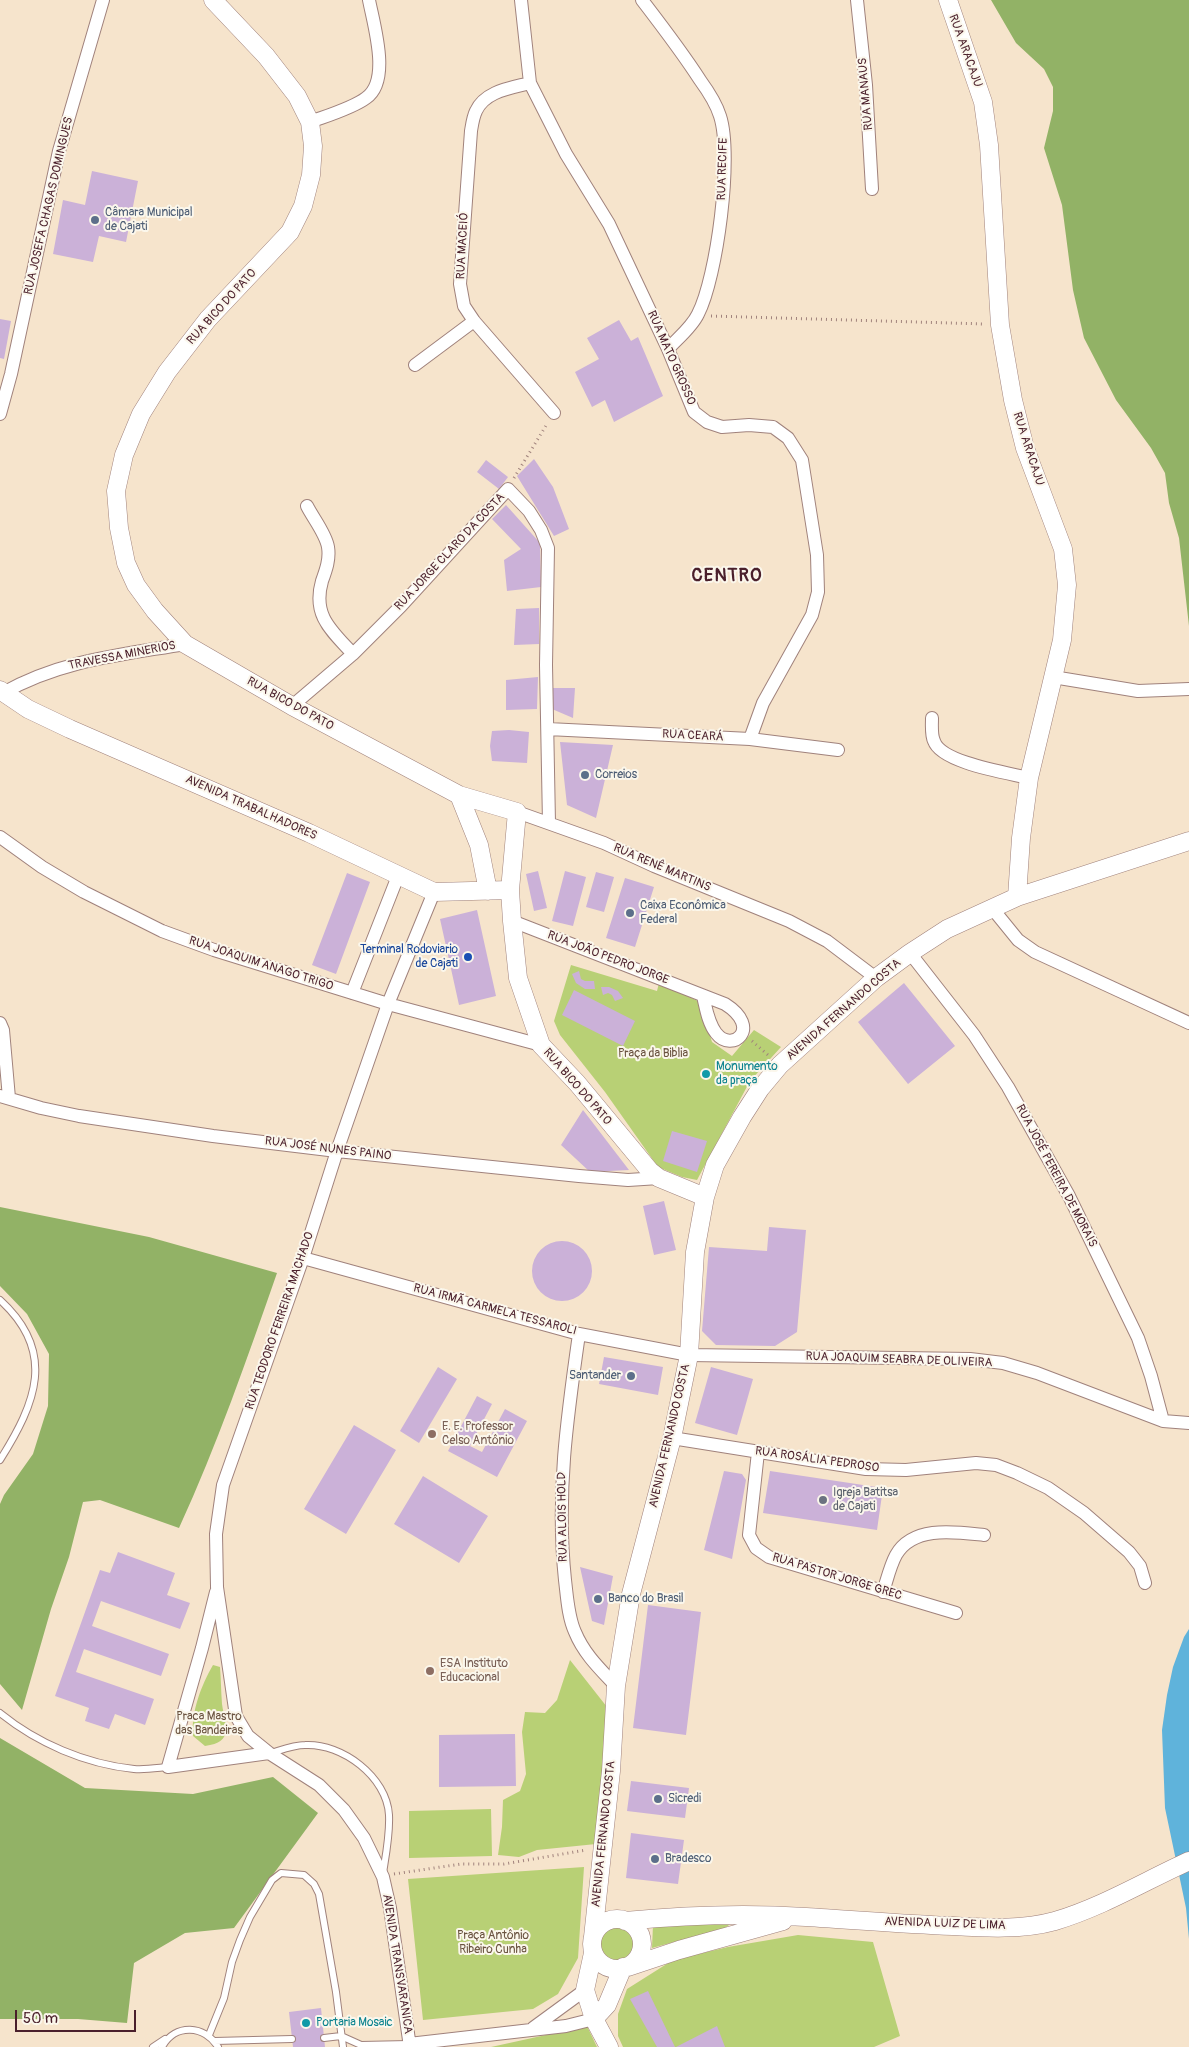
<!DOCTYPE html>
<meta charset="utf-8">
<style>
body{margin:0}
#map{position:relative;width:1189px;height:2047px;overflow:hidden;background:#f6e4cc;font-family:Pangolin,sans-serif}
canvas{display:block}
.scale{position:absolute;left:15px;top:2010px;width:121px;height:22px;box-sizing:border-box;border:2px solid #4a1f2b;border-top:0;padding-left:6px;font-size:15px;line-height:18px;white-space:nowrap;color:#4a1f2b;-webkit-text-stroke:4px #fbf7ec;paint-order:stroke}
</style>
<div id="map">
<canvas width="1189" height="2047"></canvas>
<div class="scale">50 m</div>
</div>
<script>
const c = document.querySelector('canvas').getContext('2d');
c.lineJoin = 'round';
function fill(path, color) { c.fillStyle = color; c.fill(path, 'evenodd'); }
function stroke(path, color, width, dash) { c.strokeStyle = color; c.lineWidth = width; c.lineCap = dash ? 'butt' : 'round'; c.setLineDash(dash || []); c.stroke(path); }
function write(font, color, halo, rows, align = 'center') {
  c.font = font + ' Pangolin,sans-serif'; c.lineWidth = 4; c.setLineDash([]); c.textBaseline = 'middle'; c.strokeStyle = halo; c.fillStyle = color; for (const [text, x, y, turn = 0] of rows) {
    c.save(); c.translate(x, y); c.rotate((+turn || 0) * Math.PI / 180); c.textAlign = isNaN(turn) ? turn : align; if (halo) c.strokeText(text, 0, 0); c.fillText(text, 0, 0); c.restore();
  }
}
fill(new Path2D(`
 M571,965L657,991L659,983L700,1002L712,1042L732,1056L754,1030L781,1047L750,1081L697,1180L682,1177L658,1167L605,1092L560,1035L554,1021Z
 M570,1660L607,1707L605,1758L596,1844L537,1850L519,1857L498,1855L502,1827L503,1800L520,1791L526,1774L522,1732L525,1712L545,1713L557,1700Z
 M213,1665L220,1667C221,1679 221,1692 222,1704C225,1725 235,1742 205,1746L193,1736C191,1712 201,1686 213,1665Z
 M491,1809L492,1856L409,1858V1811Z
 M584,1867L578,1958L558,1994L533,2009L423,2020L408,1879Z
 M733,1922L725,1928L652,1948L653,1925Z
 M595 1945a21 21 0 1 1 42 0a21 21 0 1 1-42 0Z
 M798,1935L873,1942L900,2036L874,2047H623L618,2036V2014L627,1989L673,1960L728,1947Z
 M587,2026L597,2047H491Z`), '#b8d075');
fill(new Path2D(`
 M991,0H1189V626L1179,538L1169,503L1165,473L1151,448L1116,400L1084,338L1073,290L1062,205L1044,148L1053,111V87L1044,69L1016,43Z
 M0,1207L149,1237L277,1273C247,1359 217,1445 179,1528L100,1500L83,1502L69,1557L51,1609L22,1710L0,1684V1504L4,1495L33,1454L48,1406L49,1354L27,1314L0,1286Z
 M0,1738L85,1788L193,1794L273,1777L318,1813L234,1928L185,1933L134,1963L127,2023L78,2019H0Z`), '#92b266');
fill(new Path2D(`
 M1189,1629V1939L1186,1908L1165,1808L1162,1730L1167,1695L1173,1667L1184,1637Z`), '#5fb3db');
fill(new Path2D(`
 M92,171L138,181L126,242L99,236L93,262L53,254L63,200L85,205Z
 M0,319L11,321L4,359L0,358Z
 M619,320L631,341L638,337L663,396L614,422L605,400L592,407L575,372L599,359L587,338Z
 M534,459L553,487L569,529L554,536L517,476Z
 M486,460L508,477L499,489L477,472Z
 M506,505L540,543L541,587L507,591L504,560L521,549L492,519Z
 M539,608V644L514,645L516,609Z
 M538,677L537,709L506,710V680Z
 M552,688H575L573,718L552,709Z
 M509,730L529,732L527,763L492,761L490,746L492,731Z
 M560,742L613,745L596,818L567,805Z
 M538,871L547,908L534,911L526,874Z
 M565,871L586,877L573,926L552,921Z
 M596,872L614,877L604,912L586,907Z
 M347,873L370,882L336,974L312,965Z
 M625,878L654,887L635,947L606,938Z
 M477,910L496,996L459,1005L440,919Z
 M579,971L581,979L585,981H594L595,989H585L576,983L572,974Z
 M904,983L955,1046L908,1084L858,1022Z
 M601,987H609L618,991L623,998L615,1001L612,995L608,993L603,995Z
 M574,990L635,1021L623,1046L562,1015Z
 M583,1110L629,1170L590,1172L561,1145Z
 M672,1131L707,1141L697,1172L663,1161Z
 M664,1201L676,1250L654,1255L643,1206Z
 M769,1227L806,1230L797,1332L775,1346L716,1345L702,1331L709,1247L767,1251Z
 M532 1271a30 30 0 1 1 60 0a30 30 0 1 1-60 0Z
 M604,1357L663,1367L658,1395L599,1384Z
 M438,1367L457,1379L419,1443L400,1431Z
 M711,1367L753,1379L737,1435L695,1423Z
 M477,1396L492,1404L470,1446L482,1452L505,1409L527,1421L497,1477L448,1451Z
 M354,1425L396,1450L346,1534L304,1509Z
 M724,1471L742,1474L746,1480L732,1559L704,1550Z
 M770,1471L883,1488L877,1530L763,1513Z
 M423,1476L488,1516L459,1563L394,1524Z
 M118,1552L175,1573L167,1595L190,1603L180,1629L101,1601L92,1626L169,1654L161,1676L84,1649L76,1672L154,1699L145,1725L115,1714L109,1729L85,1721L89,1708L55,1696L100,1570L110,1573Z
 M580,1567L613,1576L604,1625L592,1621Z
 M648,1605L701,1612L686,1735L633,1728Z
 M515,1734L516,1786L439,1787V1735Z
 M631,1781L689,1788L685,1818L627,1811Z
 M631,1833L684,1840L678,1884L626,1878Z
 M648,1991L675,2047H657L630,1999Z
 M321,2008L325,2047H293L289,2012Z
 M717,2026L725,2047H676Z`), '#cbb1d8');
const lane = new Path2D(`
 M0,1300C57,1352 36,1403 0,1460
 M0,1713C37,1743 85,1764 134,1769C145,1770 157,1768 168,1767
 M271,1753C281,1750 294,1745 305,1745C342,1743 387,1777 389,1815C390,1834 386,1854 383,1873
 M209,2035L224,1998L232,1962L240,1940L250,1917L272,1880L281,1873L304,1875L314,1884L319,1894L336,1992L343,2047
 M324,2038L341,2036L361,2045L409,2044
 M215,2041L292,2039
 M153,2047L165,2039
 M162,2047C175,2023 205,2025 218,2047`);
const street = new Path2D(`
 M521,0L530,83L566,154L609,224L668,349L694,412L707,422L722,427L749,425L773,427L788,438L802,460L817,555L818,592L812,615L763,703L750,739
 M642,0C662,26 682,52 700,80C708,91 716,103 720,116C733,156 717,277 698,314C692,327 678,338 668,349
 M857,0L866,85L872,189
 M530,83C511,88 485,91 476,111C473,117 472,125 471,131L460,284L464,306L474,321L554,413
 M310,122C326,116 353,108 366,98C391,81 374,26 369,0
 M415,365L474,321
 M0,414L11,374L59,151L103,0
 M307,506C313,518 326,534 328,547C330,559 326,570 322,581C312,616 332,631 353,654
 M1053,677L1138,691L1189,689
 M3,693C61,660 121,655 185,644
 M292,706L353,654L401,606L508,489L529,511L541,530L548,548L546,665L549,823
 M932,718C932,725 931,735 934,741C941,763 1009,773 1029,778
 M548,729L750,739L838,750
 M517,812L604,843L654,866L789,921L827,941L876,978
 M0,837L42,867L84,892L162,931L214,950L388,1004L541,1045
 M992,908L1018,940L1035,952L1189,1023
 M512,921L725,1004C763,1028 732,1054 716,1033C708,1023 706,1008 703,996
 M910,953L974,1035L1008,1087L1069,1196L1138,1338L1151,1376L1163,1421
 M352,993L398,876
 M0,1023L3,1030L9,1098
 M0,1096L41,1108L79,1116L213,1136L337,1151L579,1176L628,1180L659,1178
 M303,1258L579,1334L689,1355L970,1359L1003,1363L1037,1373L1163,1421L1189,1423
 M579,1334C567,1418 556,1495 565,1580C567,1596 568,1617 575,1632C584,1654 600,1669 616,1686
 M672,1438L866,1469L906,1470L976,1463L996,1465L1017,1473L1048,1488L1084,1513L1129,1552L1140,1566L1145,1583
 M758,1452L749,1535L756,1548L769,1557L956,1613
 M216,1592L202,1648L168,1767L269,1753
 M883,1592C887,1580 890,1566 896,1555C913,1525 956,1532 984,1535
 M533,2028L585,1990
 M409,2044L566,2026L594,2019
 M410,2047L390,1908L383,1877L364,1838L344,1810L319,1785L269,1753L248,1736L236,1716L217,1587L216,1534L223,1485L303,1258L337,1151L388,1004L434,892`);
const secondary = new Path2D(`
 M213,0L266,56L297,96L310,122L313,146L311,175L303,206L290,232L208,319L167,372L141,414L124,455L116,491L119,528L126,563L136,585L155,611L185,644L292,706L459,795L517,812L510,890L512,921L518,978L541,1045L577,1083L650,1171L659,1178L705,1197
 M948,0L983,102L989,145L1000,325L1013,400L1025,448L1063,549L1067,585L1062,640L1029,778L1021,838L1017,897
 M0,690L28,709L70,729L309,833L434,892L510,890
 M459,795L479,845L488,891
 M592 1944a25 25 0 1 1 50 0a25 25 0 1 1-50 0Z
 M625,1921C687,1915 744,1913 806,1917C855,1920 904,1924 953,1926C986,1928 1023,1930 1055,1921C1102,1907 1145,1881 1189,1861
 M593,1937L611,1771L616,1686L631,1594L672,1438L689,1355L695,1252L705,1197L715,1165L742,1117L760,1089L780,1065L876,978L910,953L947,929L1017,897L1189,841
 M593,1953L585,1990L594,2019L609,2047
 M628,1967L679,1950L783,1921
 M594,2019L607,2005L623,1967`);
stroke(lane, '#a0827c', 8);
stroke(street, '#a0827c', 14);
stroke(secondary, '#a0827c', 19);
stroke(new Path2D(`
 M711,316L985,324
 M514,478L547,424
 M752,1041L768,1055
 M394,1874L461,1864H504L586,1850`), '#a0827c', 3, [1, 4]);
stroke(lane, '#fff', 6);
stroke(street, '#fff', 12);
stroke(secondary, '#fff', 18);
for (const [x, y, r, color] of [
 [95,220,5,"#5c6f8a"],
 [585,775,5,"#5c6f8a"],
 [630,913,5,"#5c6f8a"],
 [468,957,5,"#1a4fb4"],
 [706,1074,5,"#0f9aa8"],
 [631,1376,5,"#5c6f8a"],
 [432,1434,5,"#8d6e63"],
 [823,1500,5,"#6b7280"],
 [598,1599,5,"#5c6f8a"],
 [430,1671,5,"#8d6e63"],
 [658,1799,5,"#5c6f8a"],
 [655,1859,5,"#5c6f8a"],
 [306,2023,5,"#0f9aa8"]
]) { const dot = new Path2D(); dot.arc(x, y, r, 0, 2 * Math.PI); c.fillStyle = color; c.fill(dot); stroke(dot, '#fbf7ec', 2); }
write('12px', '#4a1f2b', '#fbf7ec', [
 ["RUA ARACAJU",965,51,70],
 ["RUA MANAUS",866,94,-95],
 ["RUA RECIFE",723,169,-88],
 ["RUA JOSEFA CHAGAS DOMINGUES",49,206,-77],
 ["RUA MACEIÓ",463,246,-87],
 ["RUA BICO DO PATO",222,307,-48],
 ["RUA MATO GROSSO",671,358,66],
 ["RUA ARACAJU",1028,449,72],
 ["RUA JORGE CLARO DA COSTA",450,552,-47],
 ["TRAVESSA MINERIOS",122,656,-11],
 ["RUA BICO DO PATO",290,704,29],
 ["RUA CEARÁ",693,736,3],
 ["AVENIDA TRABALHADORES",251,808,24],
 ["RUA RENÊ MARTINS",662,868,23],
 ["RUA JOÃO PEDRO JORGE",608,958,21],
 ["RUA JOAQUIM ANAGO TRIGO",261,964,18],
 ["AVENIDA FERNANDO COSTA",844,1010,-41],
 ["RUA BICO DO PATO",577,1087,49],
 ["RUA JOSÉ NUNES PAINO",328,1149,7],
 ["RUA JOSÉ PEREIRA DE MORAIS",1056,1176,62],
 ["RUA IRMÃ CARMELA TESSAROLI",495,1310,15],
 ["RUA TEODORO FERREIRA MACHADO",280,1321,-71],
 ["RUA JOAQUIM SEABRA DE OLIVEIRA",899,1360,2],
 ["AVENIDA FERNANDO COSTA",670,1436,-77],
 ["RUA ROSÁLIA PEDROSO",817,1460,8],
 ["RUA ALOIS HOLD",563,1517,-91],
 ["RUA PASTOR JORGE GREC",837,1577,17],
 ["AVENIDA FERNANDO COSTA",604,1834,-84],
 ["AVENIDA LUIZ DE LIMA",945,1924,2],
 ["AVENIDA TRANSVARANICA",397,1964,81]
]);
write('12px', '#4e5e75', '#fbf7ec', [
 ["Câmara Municipal",105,213],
 ["de Cajati",105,227],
 ["Correios",595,775],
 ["Caixa Econômica",640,906],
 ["Federal",640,920],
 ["Santander",621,1376,"right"],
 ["Banco do Brasil",608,1599],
 ["Sicredi",668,1799],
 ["Bradesco",665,1859]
], 'left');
write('12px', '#164399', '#fbf7ec', [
 ["Terminal Rodoviario",458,950],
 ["de Cajati",458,964]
], 'right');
write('12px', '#6b5441', '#fbf7ec', [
 ["Praça da Biblia",653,1054],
 ["Praca Mastro",209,1717],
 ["das Bandeiras",209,1731],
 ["Praça Antônio",493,1936],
 ["Ribeiro Cunha",493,1950]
]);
write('12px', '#0d838f', '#fbf7ec', [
 ["Monumento",716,1067],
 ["da praça",716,1081],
 ["Portaria Mosaic",316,2023]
], 'left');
write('12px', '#785e54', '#fbf7ec', [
 ["E. E. Professor",442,1427],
 ["Celso Antônio",442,1441],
 ["ESA Instituto",440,1664],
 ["Educacional",440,1678]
], 'left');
write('12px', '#5b616d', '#fbf7ec', [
 ["Igreja Batitsa",833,1493],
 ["de Cajati",833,1507]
], 'left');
c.letterSpacing = '1px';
write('bold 18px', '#4a1f2b', '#fbf7ec', [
 ["CENTRO",727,576]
]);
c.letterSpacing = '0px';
</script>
